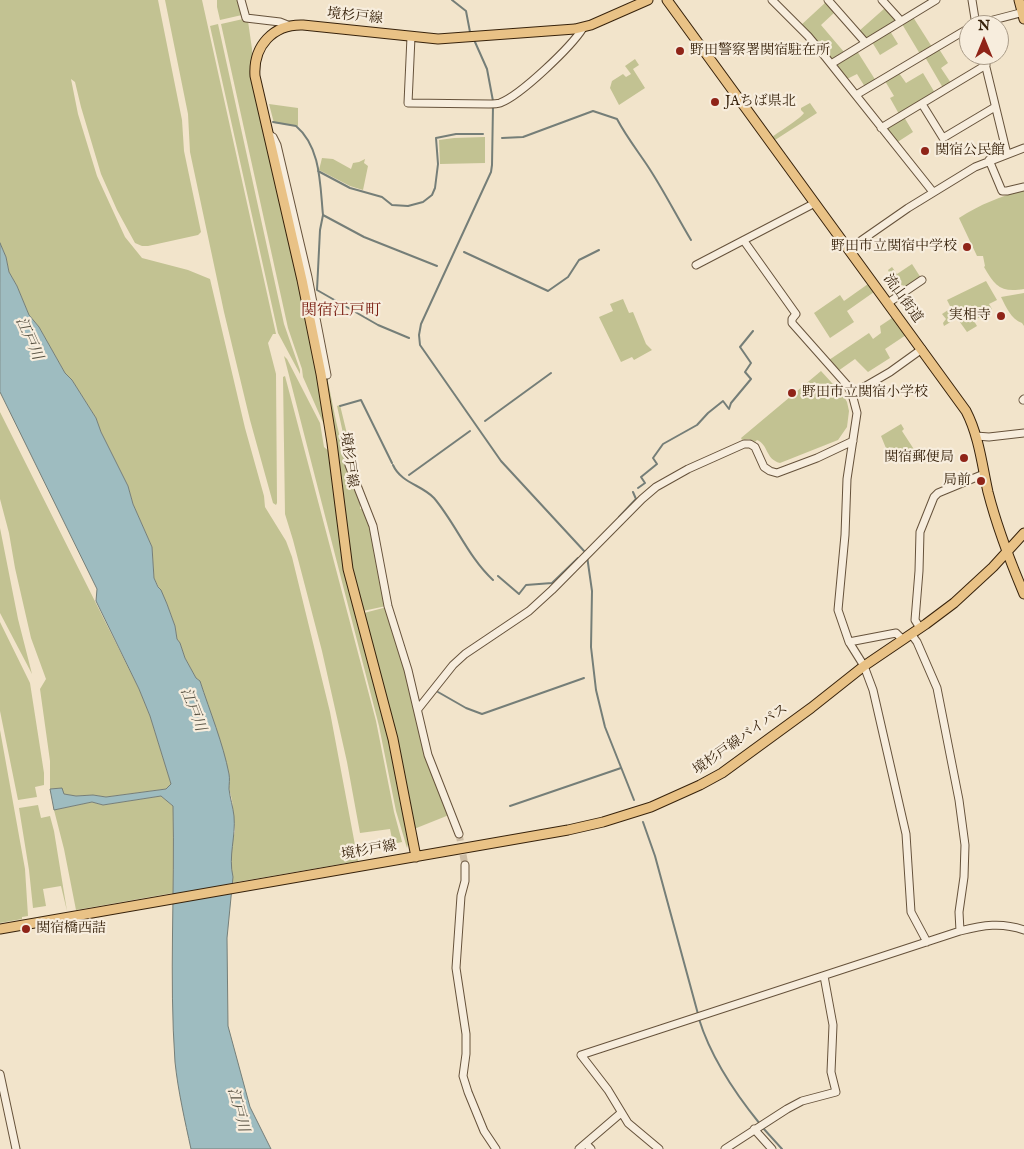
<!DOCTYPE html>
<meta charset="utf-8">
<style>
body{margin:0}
#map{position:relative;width:1024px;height:1149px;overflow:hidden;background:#f2e4cb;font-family:"IM FELL English",serif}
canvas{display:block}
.north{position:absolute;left:959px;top:15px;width:50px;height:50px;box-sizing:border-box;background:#f7eddd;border:1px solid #aa9c89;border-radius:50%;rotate:0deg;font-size:14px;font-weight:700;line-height:20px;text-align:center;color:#37220b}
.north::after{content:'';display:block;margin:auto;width:18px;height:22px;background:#8f2418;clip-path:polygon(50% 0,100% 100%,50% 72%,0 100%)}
</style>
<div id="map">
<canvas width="1024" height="1149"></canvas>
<div class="north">N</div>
</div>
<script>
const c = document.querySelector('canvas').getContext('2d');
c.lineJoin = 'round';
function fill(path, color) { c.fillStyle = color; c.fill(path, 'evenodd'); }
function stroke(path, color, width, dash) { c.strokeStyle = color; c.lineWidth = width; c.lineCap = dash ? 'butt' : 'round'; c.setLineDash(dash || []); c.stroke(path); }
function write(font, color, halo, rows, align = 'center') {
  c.font = font + ' "IM FELL English","Noto Serif JP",serif'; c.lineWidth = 4.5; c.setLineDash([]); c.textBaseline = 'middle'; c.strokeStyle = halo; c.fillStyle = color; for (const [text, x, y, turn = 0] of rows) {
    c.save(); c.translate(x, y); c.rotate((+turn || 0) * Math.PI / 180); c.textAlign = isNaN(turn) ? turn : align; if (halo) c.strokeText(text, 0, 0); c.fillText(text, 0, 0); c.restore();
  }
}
fill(new Path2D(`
 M0,0H158L182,120L184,151L201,232L198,235L148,246H142L135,243L117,210L101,174L81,107L75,82L71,79L78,114L97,176L125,237L142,258L188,270L210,279L245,428L264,496L265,507L286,541L292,557L330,712L358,861L231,883L233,877L231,868V847L235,831L232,800L229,788V774L200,681L196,678L185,658L180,643L177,639L175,626L167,604L154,578L152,547L133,504L128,486L101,432L96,418L72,380L65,373L39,327L29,315L17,286L9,272L6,257L0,243Z
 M165,0H202L276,334H273L268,343L276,374L277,503L276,505L273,503L250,420L224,312L190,152L188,114Z
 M217,0H239L242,15L220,20L217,7Z
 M826,2L835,12L821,25L844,52L833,59H830L800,26Z
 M885,8L895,19V22L868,38H865L859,31Z
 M913,17L932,47L920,54L902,24Z
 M243,19L248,21L252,49V80L301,290L327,426L325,427L303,377L302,369L288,328L221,24Z
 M218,24L284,324L300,370V374L278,333L210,26Z
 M890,31L898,44L880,55L872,42Z
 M939,49L948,63L941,68L951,83L943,88L925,57Z
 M857,51L876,81L865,87L857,74L847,79L836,66V63Z
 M635,59L639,65L633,69L645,88L619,105L610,88L612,81L623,74L626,77L631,74L625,66Z
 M899,73L906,83L923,73L935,93L899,114L890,98L894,96L885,81Z
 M810,103L817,113L775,140L772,137C779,132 801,118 804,113L801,110V108Z
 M269,104L298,108V126L274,123Z
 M904,117L913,132L896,143L886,128Z
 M485,137V163L440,164L439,140L454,138Z
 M322,158L333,159L351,169L353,163L359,162L365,159L364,163L368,166L363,190L350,186L319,170Z
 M1024,190V289C1001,293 995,286 984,267L985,266L983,256H977L959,218C981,204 999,197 1024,190Z
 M912,264L921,278L905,289L903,285L898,288L896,285L892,288L891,285L892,279L888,270L892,267L897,274Z
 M986,281L997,300L989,304L992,309L974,321L977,326L967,332L957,318L944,326L943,323L946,319L942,314L951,308L947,300Z
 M868,284L874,292L847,311L854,322L830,338L814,313L840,295L844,301Z
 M310,293L336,421L351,483H354L360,499V509L364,508L373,533L386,606L363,611L351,561L335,442Z
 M1024,293V326L1022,323C1011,319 1006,307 1001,297Z
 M623,299L629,313L633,312L646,344L652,350L634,360L632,357L621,362L599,317L613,311L610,304Z
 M892,318H893L906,335L885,349L890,358L868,372L855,359L838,371L829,360L869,333L873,339L881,333L880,326Z
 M284,356L287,359L320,423L324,447L331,453L336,496L387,731L409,840L407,848L396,811L379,726Z
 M821,371L843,395L847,402L849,411L847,427L838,440L780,463C765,459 769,445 757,440L755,442L749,439L742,440L741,438Z
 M285,376L376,721L394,812L404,849L402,842L393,844L390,829L360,833L347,762L322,651L293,540L285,514L283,377Z
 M332,383L337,406L340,405L355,467L348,456Z
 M0,412L139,689L150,716L171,784L166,789L106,797L93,795L76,796L64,794L59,788L50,789V761L40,689L46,679L31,638L15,568L9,533L0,499Z
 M901,424L904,429L902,431L917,454L906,460L902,452L890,458L881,436Z
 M0,528L18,619L32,674L0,613Z
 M387,607L449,815L414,829L364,613Z
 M0,622L30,683L44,773V785L35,787L37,797L18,800L0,711Z
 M0,730L25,869L28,916L22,917V919L0,923Z
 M161,796L173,806V893L76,910L64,849L54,810L92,802L103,805Z
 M38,805L41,818L50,816L54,831L67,911L61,886L43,889L46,906L33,908L29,870L19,808Z`), '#c2c292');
const water = new Path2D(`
 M0,243L6,257L9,272L17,286L29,315L39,327L65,373L72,380L96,418L101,432L128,486L133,504L152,547L154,578L158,587L161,590L167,604L175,626L177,639L180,643L185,658L196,678L200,681C210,712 223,743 229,774C230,779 229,784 229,789C230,798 233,807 234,816C236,837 228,856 233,877L227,938L228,1026L250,1107L271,1149H191C185,1121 178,1091 175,1062C169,977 175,891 173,806L161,796L103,805L92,802L54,810L50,789L62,788L64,794L76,796L93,795L106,797L166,789L171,784L150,716L139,689L96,601L97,589L0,392Z`);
fill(water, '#9ebcc0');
stroke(water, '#757e78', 1);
stroke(new Path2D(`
 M452,0L466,11L470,32
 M475,42L487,69L493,101
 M493,106L492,165L491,172L421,324L419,335L420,345L501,461L585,552
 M273,122L296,126C321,147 320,185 323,215L364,237L437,266
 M502,138L523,137L593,111L617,119C626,136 637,150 647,165C663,189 676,215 691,240
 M318,171L350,188L382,197L392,205L408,206L423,202L432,195L435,188L438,164L436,138L456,134H483
 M323,215L320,230L317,290L378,325L409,338
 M464,252L548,291L568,277L579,260L599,250
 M340,406L361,400L392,463
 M485,421L551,373
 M393,465C401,483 422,485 434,498C456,524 468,557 493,580
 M409,475L470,431
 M638,488L645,483L641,477L657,464L653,458L663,444L697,425L708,413L723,401L729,409L731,403L751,379L745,372L751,363L740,347L753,331
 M619,517L636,499L633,492
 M587,556L592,591L591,647L596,690L605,727L634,800
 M498,576L519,594L526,585L552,583L578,558
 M438,692L466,708L482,714L584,678
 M510,806L621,768
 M643,822L655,856L698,1014
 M699,1019C711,1058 734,1092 760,1124
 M763,1128L782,1149`), '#757e78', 2);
stroke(new Path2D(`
 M459,834L465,865`), '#cdbda5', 7, [7, 3.5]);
const minor = new Path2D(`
 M241,0L246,18L280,22L290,26
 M772,0L808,36L823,54L933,192
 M828,0L865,42
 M882,0L901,21
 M972,0L976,25
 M974,25L1024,12
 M411,37L408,103L489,104C492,104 497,104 500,103C521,95 571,47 583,28
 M983,55L1007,154
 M831,64L936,0
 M856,95L969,28
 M922,104L943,138L995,107
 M881,128L986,65
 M268,134L273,137L277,145L308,277L327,375
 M989,160L1002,191H1007L1024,187
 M744,241L796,314L792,319V323L847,385L852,394L857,413L847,479L845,535L838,610L849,642L864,666L873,690L906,834L911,912L927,942
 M849,249L908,208L975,167L1024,148
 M696,265L815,203
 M888,303L922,280
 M852,394L890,372L922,349
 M1023,400L1024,399
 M976,436L989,437L1024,433
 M349,465L373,526L388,606L408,670L428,755L459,834
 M920,628L915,620L919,571L920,532L934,497L938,493L984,474
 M911,634L917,642L937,688L959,800L965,845L964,877L959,912L960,931
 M849,642L896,633L903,640
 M418,709L453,665L465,654L529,611L552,590L642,499L656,487L688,469L744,444H750L755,447L764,467L770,471L777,473L817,458L853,441
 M465,865V881L461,896L456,968L466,1034V1054L463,1076L468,1092L484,1131L496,1149
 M0,1074L16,1149
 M754,1129L772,1149
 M586,1144L591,1149
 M579,1149L621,1113
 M659,1149L628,1123L608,1090L581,1055L960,931C983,925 1002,922 1024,930
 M725,1149L787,1109L802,1101L836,1092L831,1072L833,1025L824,976`);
const major = new Path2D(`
 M667,0L966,411C979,436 982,465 988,492C997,527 1010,561 1024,594
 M1019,0L1024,19
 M416,857L393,739L348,569L332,443L321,374L302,280L255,76C253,46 273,24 303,25L438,39L575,29L591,25L648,0
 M0,929L568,830L603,822L651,807L700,785L722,773L811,708L864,666L926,624L954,603L993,567L1024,533`);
stroke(minor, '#66523b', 9);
stroke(major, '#37220b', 11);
stroke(minor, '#f7eddd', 7);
stroke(major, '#e9c286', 9);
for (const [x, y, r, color] of [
 [680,51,5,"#8f2418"],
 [715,102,5,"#8f2418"],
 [925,151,5,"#8f2418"],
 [967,247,5,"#8f2418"],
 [1001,316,5,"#8f2418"],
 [792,393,5,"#8f2418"],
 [964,458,5,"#8f2418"],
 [981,481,5,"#8f2418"],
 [26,929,5,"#8f2418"]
]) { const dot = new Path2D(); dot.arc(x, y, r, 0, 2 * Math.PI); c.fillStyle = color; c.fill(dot); stroke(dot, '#f7eddd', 2); }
write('14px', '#37220b', '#f7eddd', [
 ["境杉戸線",355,17,6],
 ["流山街道",902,299,54],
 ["境杉戸線",348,460,82],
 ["境杉戸線バイパス",741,740,-35],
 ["境杉戸線",369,851,-10]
]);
write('14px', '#37220b', '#f7eddd', [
 ["野田警察署関宿駐在所",690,51],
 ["JAちば県北",725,102],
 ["関宿公民館",935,151],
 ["野田市立関宿中学校",957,247,"right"],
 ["実相寺",991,316,"right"],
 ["野田市立関宿小学校",802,393],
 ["関宿郵便局",954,458,"right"],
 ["局前",971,481,"right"],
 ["関宿橋西詰",36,929]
], 'left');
write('italic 15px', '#565041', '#f7eddd', [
 ["江戸川",28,339,66],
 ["江戸川",192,710,69],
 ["江戸川",237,1110,75]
]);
write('16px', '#7a1f14', '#f7eddd', [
 ["関宿江戸町",341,312]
]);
</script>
